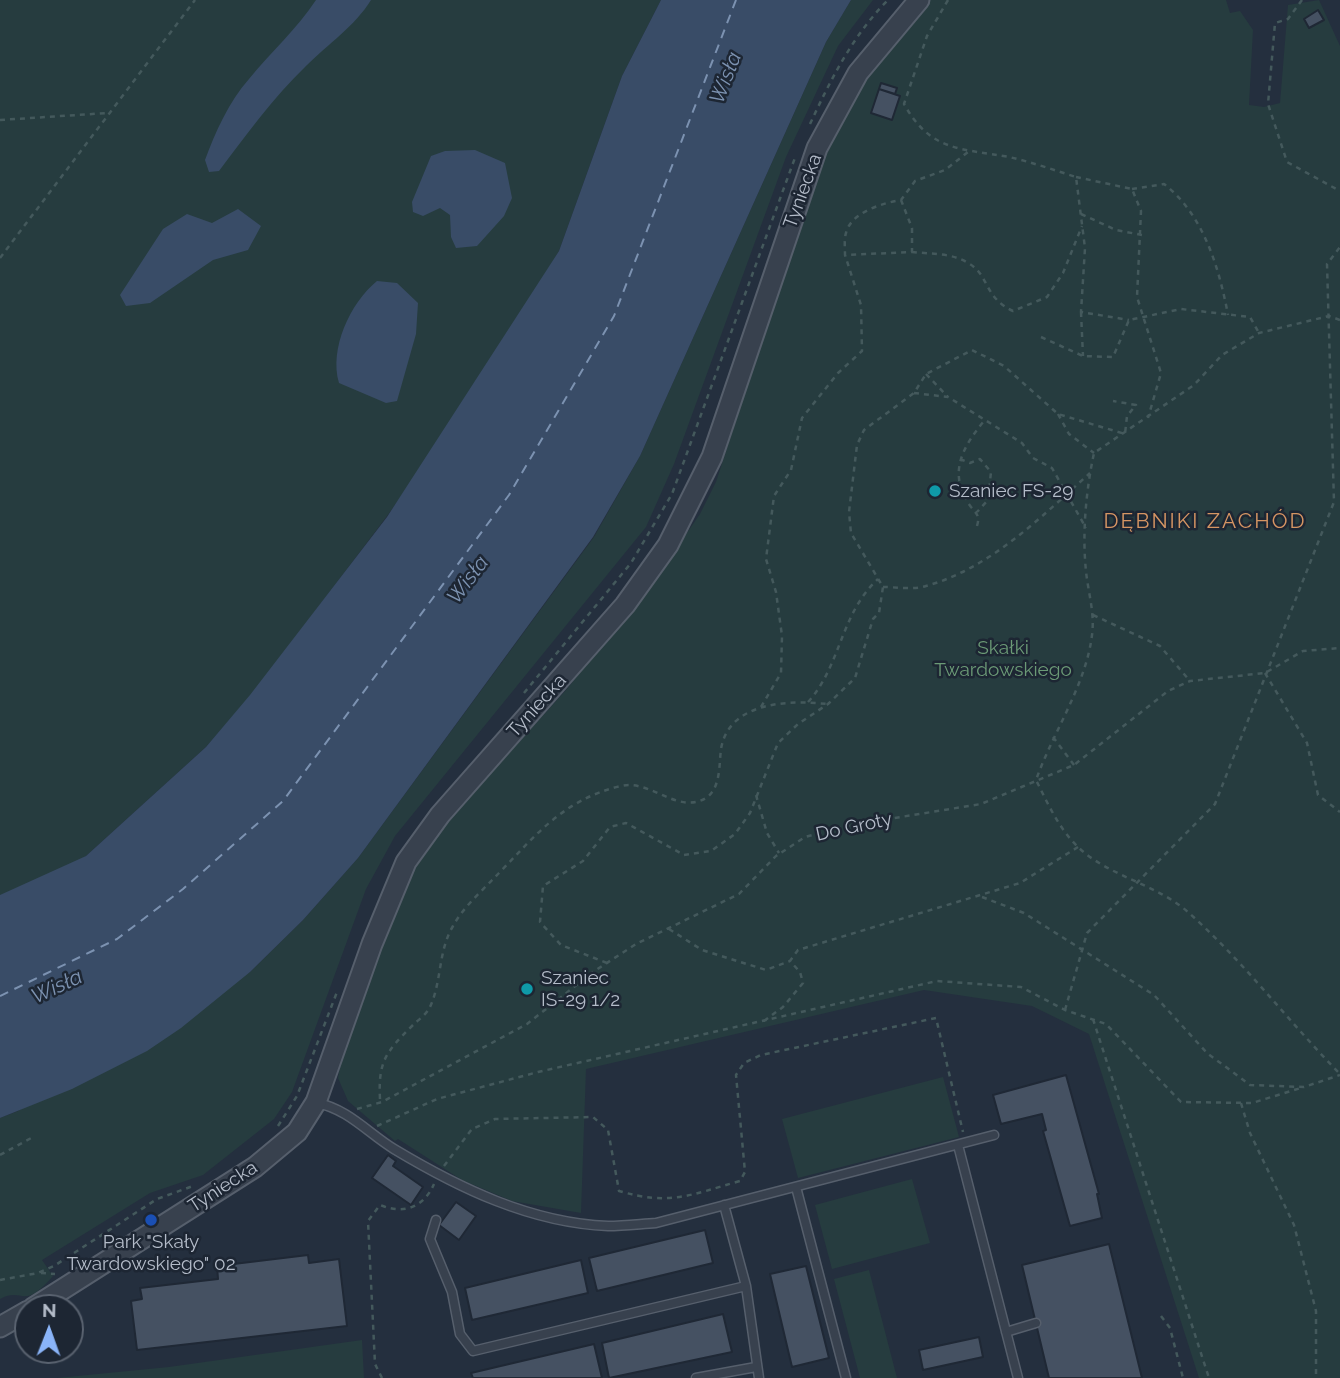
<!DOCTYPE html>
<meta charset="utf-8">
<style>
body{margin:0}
#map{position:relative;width:1340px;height:1378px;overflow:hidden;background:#242f3e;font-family:Raleway,sans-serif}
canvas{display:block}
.north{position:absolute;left:14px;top:1294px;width:70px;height:70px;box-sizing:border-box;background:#1d2633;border:2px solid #59626f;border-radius:50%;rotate:1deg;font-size:19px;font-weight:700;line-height:28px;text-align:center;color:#b4bcc9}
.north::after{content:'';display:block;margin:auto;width:24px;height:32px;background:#8ab4f8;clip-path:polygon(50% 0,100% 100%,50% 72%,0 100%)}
</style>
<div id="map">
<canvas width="1340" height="1378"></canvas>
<div class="north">N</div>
</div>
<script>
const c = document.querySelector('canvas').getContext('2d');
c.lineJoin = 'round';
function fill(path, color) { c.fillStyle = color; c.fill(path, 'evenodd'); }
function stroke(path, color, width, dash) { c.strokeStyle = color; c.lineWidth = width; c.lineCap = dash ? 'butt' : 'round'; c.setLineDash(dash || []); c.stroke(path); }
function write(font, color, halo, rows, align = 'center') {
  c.font = font + ' Raleway,sans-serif'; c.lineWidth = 5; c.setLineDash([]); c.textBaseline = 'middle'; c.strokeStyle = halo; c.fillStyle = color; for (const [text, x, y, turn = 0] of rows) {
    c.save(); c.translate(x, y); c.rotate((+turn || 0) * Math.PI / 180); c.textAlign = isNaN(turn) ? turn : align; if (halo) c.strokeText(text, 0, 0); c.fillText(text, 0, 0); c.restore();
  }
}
fill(new Path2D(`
 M0,0H661L622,76L559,251L468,403L387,516L254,692L206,747L86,856L0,916Z
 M851,0H873L838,46L786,157L674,464L646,527L395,836L366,889L292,1092L274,1119L203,1175L150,1193L42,1260L53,1276C22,1312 24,1286 0,1299V1118L18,1111L250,972L303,920L358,858L594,537L640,456L826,42Z
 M927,0H1226L1230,13L1240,11L1253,30L1249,105L1264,107L1280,103L1288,5L1319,0L1340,46V1378H1199L1089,1034L1032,1006L924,990L586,1069L581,1213L512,1201L462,1180L398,1139L395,1141L348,1101L338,1078L343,1051L395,909L410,876L450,818L567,689L662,569L700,514L716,482L817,171L851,97Z
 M943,1077L959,1137L798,1178L782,1119Z
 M912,1179L930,1243L832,1269L815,1205Z
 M869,1270L897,1378H860L834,1279Z
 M362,1340L364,1378H57L169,1367Z`), '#263c3f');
fill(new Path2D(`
 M316,0H371C355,26 328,44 306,66C273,98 246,135 219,171L209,172L205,160C215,133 229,101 249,79C271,52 297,29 316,0Z
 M661,0H851L826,42L640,456L593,537L358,858L303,920L250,972L181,1028L147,1051L72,1089L0,1118V895L86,856L206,747L250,695L387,517L559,251L622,76Z
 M475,150L505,163L512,198L504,216L477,246L456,248L451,237L450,215L440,208L423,216L413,212L412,202L431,156L445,151Z
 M238,209L261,226L248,250L213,260L150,303L126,306L120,295L163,229L187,214L212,223Z
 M377,281L397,283L418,303L416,334L397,401L386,403L339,383C329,349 350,303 377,281Z`), '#394c67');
stroke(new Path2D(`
 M0,996L117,939L183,889L283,801L509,495L614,316L736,0`), '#7c92b1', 2, [9, 7]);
const building = new Path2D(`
 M1318,10L1324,20L1309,28L1304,19Z
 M881,83L897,88L895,94L879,89Z
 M879,89L900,96L892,120L871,113Z
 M1066,1075L1099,1194H1097L1102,1218L1070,1226L1043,1131L1046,1130L1042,1114L1001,1124L993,1095Z
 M388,1155L396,1161L393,1166L423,1187L411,1205L372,1178Z
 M456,1202L476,1216L459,1240L439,1225Z
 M705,1230L713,1263L597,1291L589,1258Z
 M1109,1244L1142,1378H1049L1022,1265Z
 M308,1255L309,1263L339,1259L347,1326L137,1350L131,1301L142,1299L140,1288L218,1279L217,1266Z
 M581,1260L588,1293L472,1320L465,1288Z
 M806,1266L829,1358L792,1367L770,1274Z
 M723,1314L732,1352L609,1378L602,1343Z
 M979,1337L983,1357L923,1370L919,1350Z
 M594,1344L602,1378H473L471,1373Z`);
fill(building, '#455162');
stroke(building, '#1f2835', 2);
const service = new Path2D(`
 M317,1103C348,1109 368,1133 394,1149C459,1188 531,1223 608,1226C624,1226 640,1224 656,1223L994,1135
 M958,1145L1018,1378
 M796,1187L846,1378
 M724,1205L746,1286L759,1378
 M436,1220L430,1239L452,1292L460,1334L473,1351L746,1286
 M1006,1332L1036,1323
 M696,1378L756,1367`);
const tertiary = new Path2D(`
 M33,1308L255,1167L297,1132L316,1102L372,944L406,862L440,815L625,605L668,545L712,457L817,148L858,73L919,0
 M0,1327L28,1311`);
stroke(service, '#565f6c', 11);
stroke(tertiary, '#565f6c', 23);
stroke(new Path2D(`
 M948,0L927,36L904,104C931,152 960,148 1009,157C1031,162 1054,170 1076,177L1085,248L1081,312L1129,320
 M1302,0L1288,19L1275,23L1268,104L1287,162L1340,191
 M0,120L108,113
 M810,124C831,79 853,35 888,0
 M1076,177L1132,189L1141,211L1137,297L1161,373L1148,418
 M1132,189L1164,184C1203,214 1219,267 1228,315
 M901,200L912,228V252L845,255C845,248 844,239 846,233C851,212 883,203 901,200L915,181L945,170L968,152
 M1081,214L1116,230L1142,235
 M912,252C930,254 953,253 968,263C990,275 983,297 1013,311L1047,297L1063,273L1082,226
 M0,258L195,0
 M1081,312L1083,356
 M1340,320L1329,316L1259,333L1222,355L1194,385L1094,453C1086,490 1082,534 1086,571C1088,592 1095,613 1092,635C1086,685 1053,732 1036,780C1048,804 1059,829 1079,848C1110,877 1157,884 1189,913C1244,962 1289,1022 1340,1074
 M1041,337L1083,356L1113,357L1129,320L1181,309L1250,317L1259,333
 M926,374L948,397
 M914,393L948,397L1022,443L1033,458L1052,468L1086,528
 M1058,414L1069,434L1094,453
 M960,459L970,463L980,459L991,472L988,500L977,512
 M977,526C980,516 977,514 971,507C947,474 962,448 984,421
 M883,587C896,587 914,590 926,586C991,568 1041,517 1090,473
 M1093,615L1160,646L1190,681
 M1265,673L1307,743L1318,795L1340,812
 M524,693L631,563L672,494L796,155
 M808,702C841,666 840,614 878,579
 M761,707L781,673L782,636L776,592L766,559L774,496L791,470L802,418L838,373L862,351L861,305L845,255
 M1053,737L1074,765
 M756,795L767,833L779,853
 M982,897L1024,913L1154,995L1207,1053L1250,1085L1304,1087L1340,1075
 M669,929L702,950L766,970L790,961
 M607,963L561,945L540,922L543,886L583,861L610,827L626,823L684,855L711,851L735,834L750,813L778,743L798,724L828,704L855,678L873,619L879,613L883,587L851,533L849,512L857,445L864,430L914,393L926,374L972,350L1004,366L1058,414L1125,434L1127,416L1136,405L1113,401
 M1065,1010L1087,933L1215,804L1334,502L1327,264L1340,247
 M1093,1019L1209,1378
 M764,1021L783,1007L803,983L800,972L790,961L798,950L1020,883L1078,847
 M380,1099C378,1061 386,1052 412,1026C418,1020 427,1014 430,1007C442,981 438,951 453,926C464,906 483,890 498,874C536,835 564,799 621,786C651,779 677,815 706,798C721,788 719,764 721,749C729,701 790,700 827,704
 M1241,1103L1250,1133L1294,1225L1316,1311V1378
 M357,1109L382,1102L527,1024L593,972L636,944L739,894L776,856L805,837L845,826L981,804L1074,765L1168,691L1190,681L1265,673L1303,651L1340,648
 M278,1126L297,1096L337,992
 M377,1126L437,1099L538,1072L937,981L1021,987L1065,1010L1106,1024L1181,1102L1252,1103L1304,1087
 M0,1155L33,1137
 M444,1166L472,1129L495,1119L593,1117L608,1130L619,1191C670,1206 690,1195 740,1181L745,1172L736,1075L744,1063L761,1055L936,1018L963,1132
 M41,1273L55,1274
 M0,1280L38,1273L54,1266L157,1199L193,1186
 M1161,1316L1170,1328L1183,1378
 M382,1378L375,1364L368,1221L380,1205C404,1215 424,1207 434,1184`), '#44595c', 2.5, [5, 5]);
stroke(service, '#38414e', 8);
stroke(tertiary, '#38414e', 19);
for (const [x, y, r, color] of [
 [935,491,7,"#0f9aa8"],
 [527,989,7,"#0f9aa8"],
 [151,1220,7,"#1a4fb4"]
]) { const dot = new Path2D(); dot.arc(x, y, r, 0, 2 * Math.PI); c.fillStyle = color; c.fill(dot); stroke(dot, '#1d2633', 2.5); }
write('19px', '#b4bcc9', '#1d2633', [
 ["Tyniecka",803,191,-70],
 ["Tyniecka",537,706,-48],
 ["Do Groty",854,827,-12],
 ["Tyniecka",223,1187,-33]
]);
write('19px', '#b4bcc9', '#1d2633', [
 ["Szaniec FS-29",949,491],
 ["Szaniec",541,978],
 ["IS-29 1/2",541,1000],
 ["Park \"Skały",151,1242,"center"],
 ["Twardowskiego\" 02",151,1264,"center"]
], 'left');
write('19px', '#6b9a76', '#1d2633', [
 ["Skałki",1003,648],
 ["Twardowskiego",1003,670]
]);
write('italic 21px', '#7c92b1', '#1d2633', [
 ["Wisła",726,78,-69],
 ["Wisła",468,580,-53],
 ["Wisła",57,987,-25]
]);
c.letterSpacing = '2px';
write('21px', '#d59563', '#1d2633', [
 ["DĘBNIKI ZACHÓD",1205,522]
]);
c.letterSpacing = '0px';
</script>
